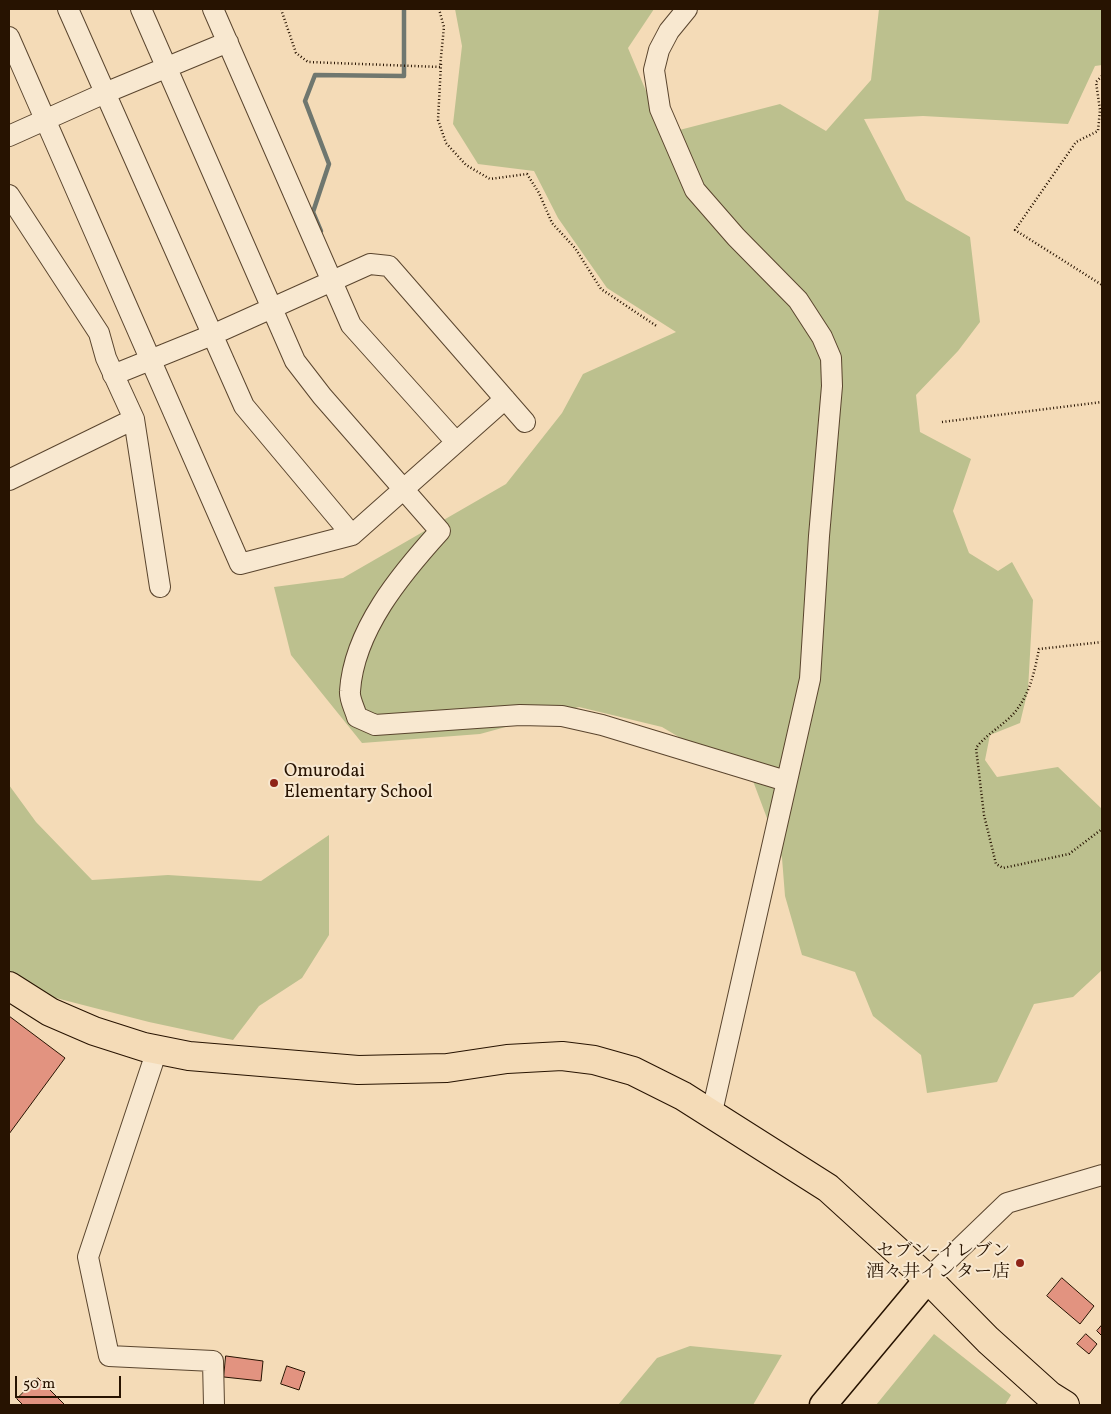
<!DOCTYPE html>
<meta charset="utf-8">
<style>
body{margin:0}
#map{position:relative;width:1111px;height:1414px;overflow:hidden;background:#f4dbb7;font-family:Vollkorn,serif}
canvas{display:block}
.frame{position:absolute;inset:0;border:10px solid #271301;pointer-events:none}
.scale{position:absolute;left:15px;top:1376px;width:106px;height:22px;box-sizing:border-box;border:2px solid #271301;border-top:0;padding-left:6px;font-size:15px;line-height:18px;white-space:nowrap;color:#271301;-webkit-text-stroke:4px #f8e8d0;paint-order:stroke}
</style>
<div id="map">
<canvas width="1111" height="1414"></canvas>
<div class="frame"></div>
<div class="scale">50 m</div>
</div>
<script>
const c = document.querySelector('canvas').getContext('2d');
c.lineJoin = 'round';
function fill(path, color) { c.fillStyle = color; c.fill(path, 'evenodd'); }
function stroke(path, color, width, dash) { c.strokeStyle = color; c.lineWidth = width; c.lineCap = dash ? 'butt' : 'round'; c.setLineDash(dash || []); c.stroke(path); }
function write(font, color, halo, rows, align = 'center') {
  c.font = font + ' Vollkorn,"Noto Serif JP",serif'; c.lineWidth = 4; c.setLineDash([]); c.textBaseline = 'middle'; c.strokeStyle = halo; c.fillStyle = color; for (const [text, x, y, turn = 0] of rows) {
    c.save(); c.translate(x, y); c.rotate((+turn || 0) * Math.PI / 180); c.textAlign = isNaN(turn) ? turn : align; if (halo) c.strokeText(text, 0, 0); c.fillText(text, 0, 0); c.restore();
  }
}
fill(new Path2D(`
 M455,9H654L628,48L664,134L780,104L826,131L871,80L879,9H1102V65L1095,66L1068,124L923,116L864,119L906,200L970,237L980,322L958,351L916,395L920,432L971,459L953,511L969,553L998,571L1012,562L1033,600L1028,690L1020,723L990,735L985,760L997,777L1058,767L1102,809V970L1073,997L1034,1004L997,1082L927,1093L921,1055L873,1016L855,972L802,955L785,896L782,858L753,781L662,727L579,707L480,734L362,743L291,655L274,587L343,578L506,484L562,413L583,374L676,332L607,288L558,218L534,171L478,164L453,124L462,46Z
 M9,785L36,822L92,880L168,875L261,881L329,835V935L302,978L259,1006L233,1040L149,1022L52,997L9,972Z
 M934,1334L1011,1395L1005,1405H876Z
 M690,1346L782,1355L753,1405H618L657,1358Z`), '#bcc08e');
stroke(new Path2D(`
 M321,231L313,212L329,164L305,101L315,75L404,76V9`), '#6f776f', 4.5);
const building = new Path2D(`
 M9,1016L65,1058L9,1134Z
 M1062,1278L1094,1306L1080,1324L1047,1296Z
 M1102,1325V1336L1097,1331Z
 M1086,1334L1097,1344L1089,1354L1077,1344Z
 M226,1356L263,1361L261,1381L224,1377Z
 M287,1366L305,1372L299,1390L281,1384Z
 M38,1378L65,1405H23L17,1399Z`);
fill(building, '#e29380');
stroke(building, '#271301', 1);
const minor = new Path2D(`
 M68,9L244,406L352,535
 M141,9L295,361L322,396L440,531C401,574 354,630 350,691C349,699 355,709 357,717L375,725L520,715L562,716L602,725L786,781
 M213,9L351,325L456,442
 M687,9L669,31L659,50L654,70L660,109L695,190L736,237L798,300L822,337L831,358L832,386L819,536L810,679L714,1103L709,1113
 M9,37L240,564L352,535L505,399
 M9,136L105,93L228,42
 M9,195L99,333L106,358L134,419L160,587
 M113,375L212,335L370,264L389,266L525,422
 M9,480L134,419
 M157,1050L88,1257L109,1356L213,1361L214,1405
 M928,1279L1007,1203L1102,1175`);
const major = new Path2D(`
 M823,1405L928,1279`);
const highway = new Path2D(`
 M9,986L50,1012L94,1031L144,1047L189,1056L358,1070L447,1068L507,1059L562,1056L594,1060L633,1071L683,1096L828,1188L928,1279L988,1340L1049,1395L1065,1405`);
stroke(minor, '#5a452e', 22);
stroke(major, '#271301', 29);
stroke(highway, '#271301', 30);
stroke(new Path2D(`
 M281,9L296,53L308,62L440,67L444,27L439,9
 M441,64L438,120L446,143L466,165L490,179L527,174L539,193L552,223L575,248L601,289L658,327
 M1102,76L1096,82L1100,110L1098,131L1076,142L1015,230L1102,285
 M942,422L1102,402
 M1102,642L1039,649C1035,669 1031,690 1018,708C1007,724 988,732 976,748L984,815L996,864L1003,868L1069,854L1102,829`), '#271301', 2.5, [1, 2.5]);
stroke(minor, '#f8e8d0', 20);
stroke(major, '#f4dbb7', 26);
stroke(highway, '#f4dbb7', 28);
for (const [x, y, r, color] of [
 [274,783,5,"#8f2418"],
 [1020,1263,5,"#8f2418"]
]) { const dot = new Path2D(); dot.arc(x, y, r, 0, 2 * Math.PI); c.fillStyle = color; c.fill(dot); stroke(dot, '#f8e8d0', 2); }
write('18px', '#271301', '#f8e8d0', [
 ["Omurodai",284,773],
 ["Elementary School",284,794],
 ["セブン-イレブン",1010,1253,"right"],
 ["酒々井インター店",1010,1274,"right"]
], 'left');
</script>
